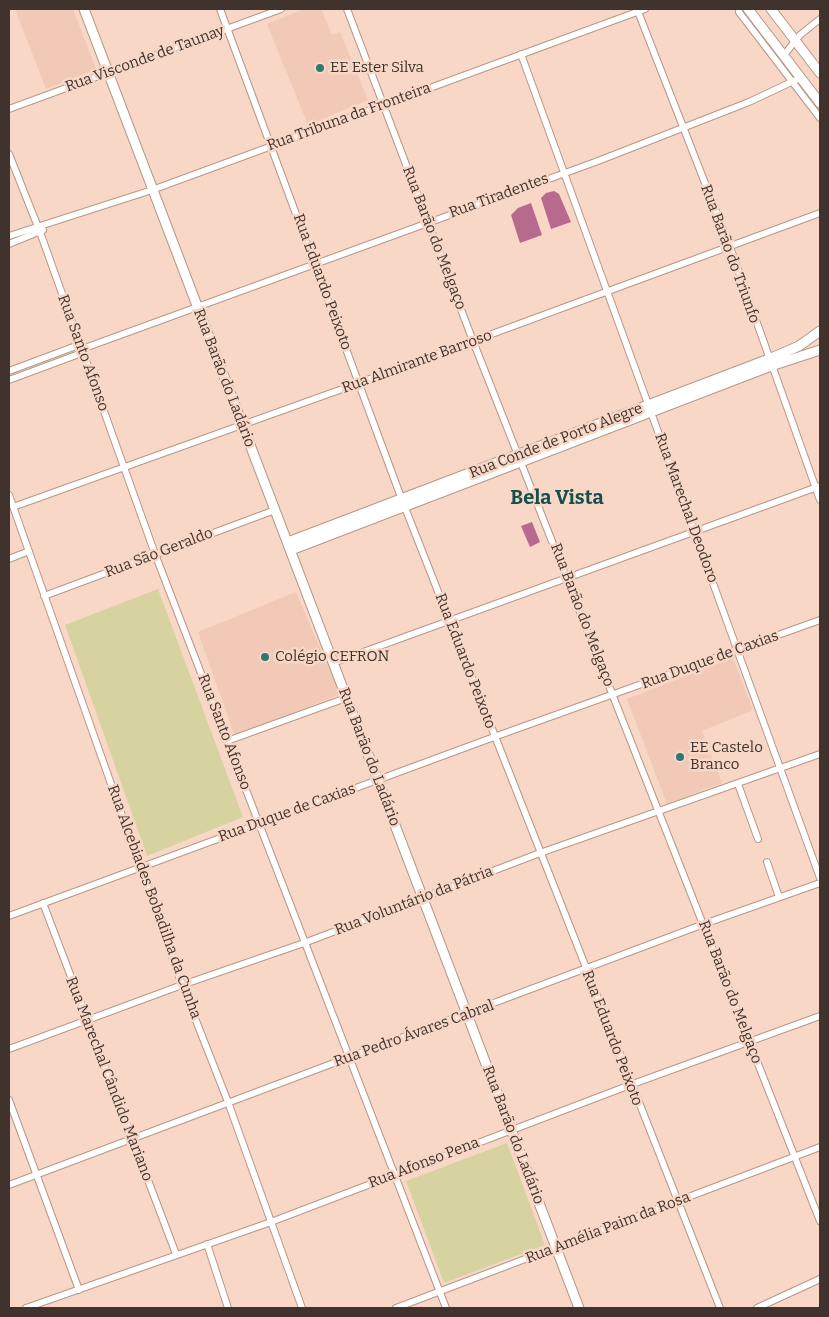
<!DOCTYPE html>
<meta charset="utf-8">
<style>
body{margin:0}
#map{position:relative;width:829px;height:1317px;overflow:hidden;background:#f8d7c6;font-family:Bitter,serif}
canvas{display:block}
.frame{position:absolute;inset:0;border:10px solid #40332d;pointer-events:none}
</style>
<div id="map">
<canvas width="829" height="1317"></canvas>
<div class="frame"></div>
</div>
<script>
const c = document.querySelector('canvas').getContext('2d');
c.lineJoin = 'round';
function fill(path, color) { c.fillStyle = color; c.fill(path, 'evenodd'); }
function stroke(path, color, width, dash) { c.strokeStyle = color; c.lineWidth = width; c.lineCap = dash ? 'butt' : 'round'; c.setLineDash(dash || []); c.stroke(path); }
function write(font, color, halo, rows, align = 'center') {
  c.font = font + ' Bitter,serif'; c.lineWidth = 5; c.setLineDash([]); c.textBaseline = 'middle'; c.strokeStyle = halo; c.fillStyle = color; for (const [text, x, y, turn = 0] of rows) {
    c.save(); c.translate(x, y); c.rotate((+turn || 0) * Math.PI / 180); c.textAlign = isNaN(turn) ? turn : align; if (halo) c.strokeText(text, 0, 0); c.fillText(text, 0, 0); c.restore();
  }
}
fill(new Path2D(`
 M15,9H73L96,69L46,89Z
 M304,9H321L332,35L340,32L368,100L308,125L267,24Z
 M296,592L340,694L235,737L198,632Z
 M733,658L753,710L702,731L722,783L667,804L627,699Z`), '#f1c9b6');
fill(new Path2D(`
 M158,589L243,817L147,856L65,625Z
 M507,1143L545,1245L444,1283L406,1181Z`), '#d7d3a0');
fill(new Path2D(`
 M554,191L559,194L571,222L551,229L541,198L546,193Z
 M531,203L542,235L520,243L511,215L518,208Z
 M532,522L540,542L530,547L521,526Z`), '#b76a8e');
const minor = new Path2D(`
 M220,9L402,500L720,1308
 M347,9L473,341L820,1221
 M637,9L730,247L820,500
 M739,12L820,118
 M521,54L820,878
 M784,55L800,35L820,19
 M9,109L281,9
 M9,154L40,232L155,554L446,1308
 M9,236L152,190L645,9
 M9,244L43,230
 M9,371L76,346L82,349
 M9,380L79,354L82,349L598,161L749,102L800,78
 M9,495L182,985L228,1102L302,1308
 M13,507L359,383L820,213
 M9,559L29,551
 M44,596L275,510
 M333,663L820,486
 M227,741L346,698
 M738,784L758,839
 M767,862L779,897
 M43,903L176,1254
 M9,916L494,737L820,620
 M9,1049L182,985L304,943L540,853L820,754
 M9,1100L79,1290
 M9,1185L704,924L820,883
 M207,1244L228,1308
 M26,1308L271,1222L630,1085L820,1016
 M396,1308L820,1147
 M757,1308L820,1279`);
const major = new Path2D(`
 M84,9L579,1308
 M748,9L820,103
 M771,9L820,73
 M288,542L769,359L799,346L820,331
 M291,550L771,366L820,350`);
stroke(minor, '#b69788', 8);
stroke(major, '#b69788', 11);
stroke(minor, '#fff', 6);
stroke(major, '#fff', 9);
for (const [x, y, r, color] of [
 [320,68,5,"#2f7873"],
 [265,657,5,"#2f7873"],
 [680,757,5,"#2f7873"]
]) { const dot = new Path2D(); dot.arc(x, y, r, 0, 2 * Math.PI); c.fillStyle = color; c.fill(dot); stroke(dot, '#f8d7c6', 2); }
write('15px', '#40332d', '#f8d7c6', [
 ["Rua Visconde de Taunay",145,59,-20],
 ["Rua Tribuna da Fronteira",349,117,-20],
 ["Rua Tiradentes",499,196,-20],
 ["Rua Barão do Melgaço",434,238,69],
 ["Rua Barão do Triunfo",730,254,70],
 ["Rua Eduardo Peixoto",322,282,70],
 ["Rua Santo Afonso",83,353,70],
 ["Rua Almirante Barroso",417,362,-20],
 ["Rua Barão do Ladário",224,378,69],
 ["Rua Conde de Porto Alegre",556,441,-21],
 ["Rua Marechal Deodoro",686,508,70],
 ["Rua São Geraldo",159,553,-21],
 ["Rua Barão do Melgaço",582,615,69],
 ["Rua Duque de Caxias",710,660,-20],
 ["Rua Eduardo Peixoto",465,661,69],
 ["Rua Santo Afonso",224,732,69],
 ["Rua Barão do Ladário",369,757,69],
 ["Rua Duque de Caxias",287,813,-20],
 ["Rua Voluntário da Pátria",414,901,-21],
 ["Rua Alcebiades Bobadilha da Cunha",154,902,70],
 ["Rua Barão do Melgaço",730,992,69],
 ["Rua Pedro Ávares Cabral",414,1034,-20],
 ["Rua Eduardo Peixoto",612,1038,69],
 ["Rua Marechal Cândido Mariano",109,1079,69],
 ["Rua Barão do Ladário",513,1135,69],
 ["Rua Afonso Pena",424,1163,-21],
 ["Rua Amélia Paim da Rosa",608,1228,-21]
]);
write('15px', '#40332d', '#f8d7c6', [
 ["EE Ester Silva",330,68],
 ["Colégio CEFRON",275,657],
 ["EE Castelo",690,748],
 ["Branco",690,765]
], 'left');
write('bold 20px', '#134f4c', '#f8d7c6', [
 ["Bela Vista",557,498]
]);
</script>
